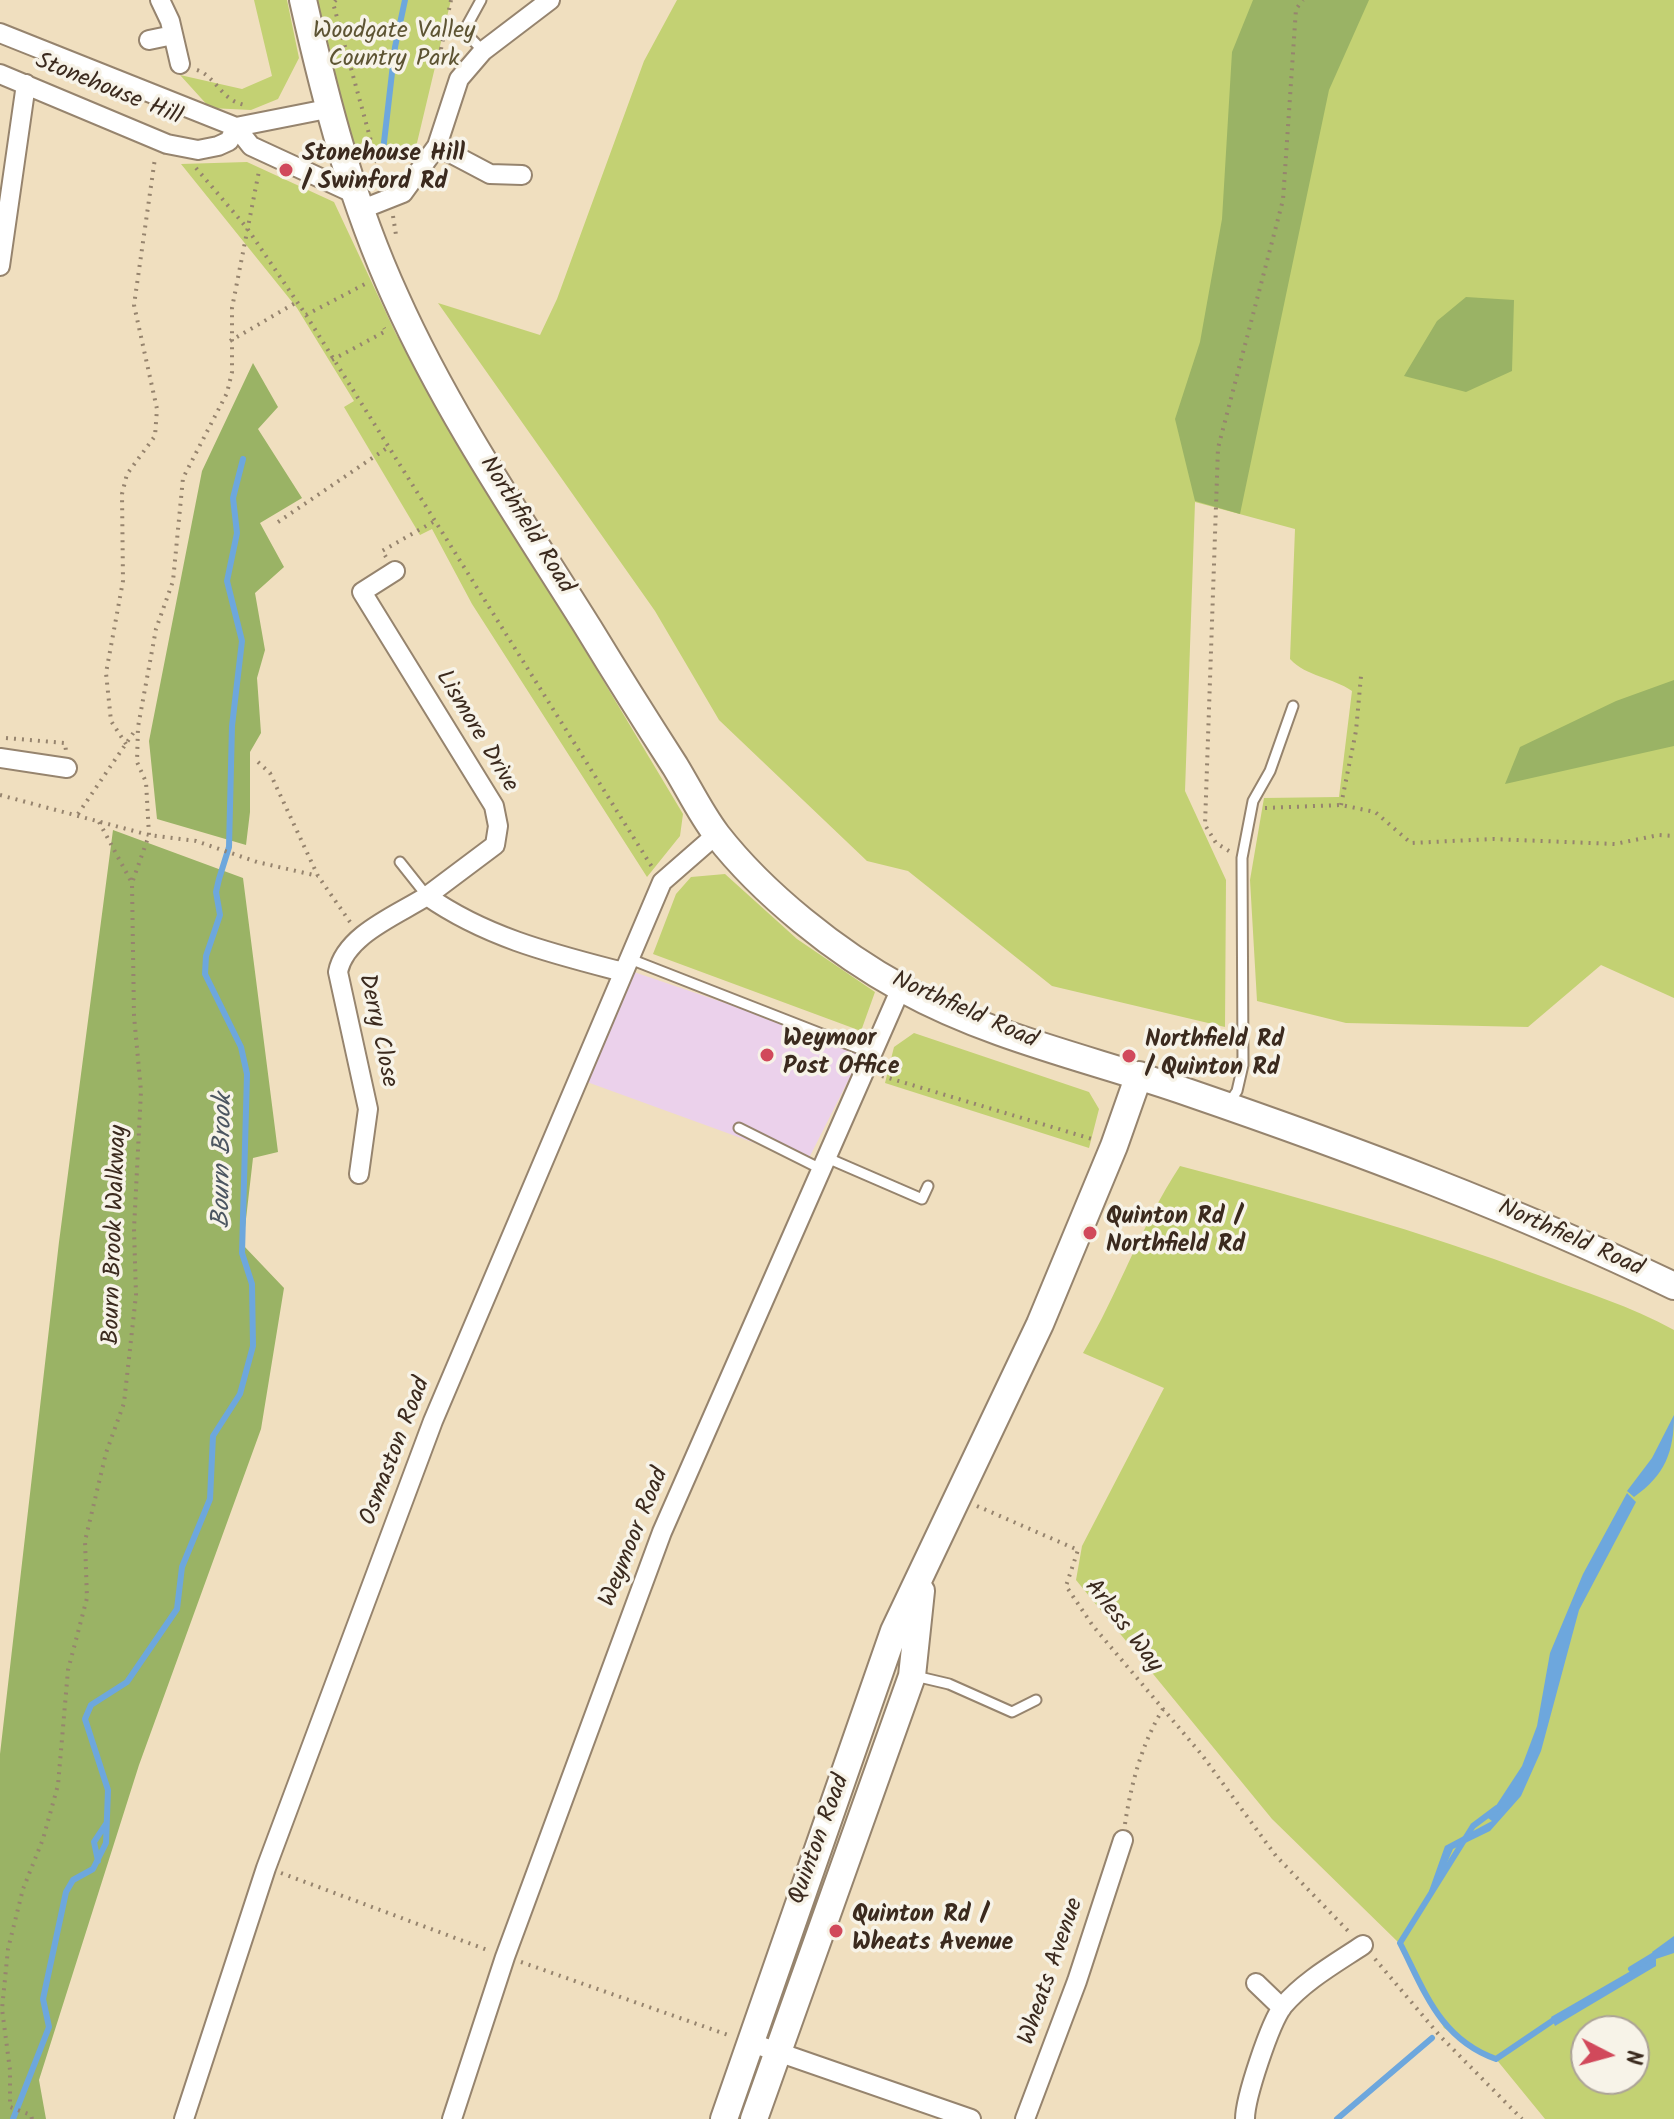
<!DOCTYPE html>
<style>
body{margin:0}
#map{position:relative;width:1674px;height:2119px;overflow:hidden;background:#f0dfbf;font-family:Kalam,sans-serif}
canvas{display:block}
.north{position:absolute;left:1570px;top:2015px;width:80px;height:80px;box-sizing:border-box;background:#f7f3e8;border:2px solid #aca397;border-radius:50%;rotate:96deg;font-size:22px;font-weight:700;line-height:32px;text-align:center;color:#3b2a1e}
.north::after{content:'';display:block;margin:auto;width:28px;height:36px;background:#d1495b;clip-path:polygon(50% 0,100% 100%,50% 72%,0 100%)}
</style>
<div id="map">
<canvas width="1674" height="2119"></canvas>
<div class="north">N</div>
</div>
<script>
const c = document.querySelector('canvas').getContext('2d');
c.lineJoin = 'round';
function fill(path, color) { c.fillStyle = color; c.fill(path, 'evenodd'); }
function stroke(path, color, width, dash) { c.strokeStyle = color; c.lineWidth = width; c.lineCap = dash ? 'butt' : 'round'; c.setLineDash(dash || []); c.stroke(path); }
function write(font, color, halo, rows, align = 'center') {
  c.font = font + ' Kalam,sans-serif'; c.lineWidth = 7; c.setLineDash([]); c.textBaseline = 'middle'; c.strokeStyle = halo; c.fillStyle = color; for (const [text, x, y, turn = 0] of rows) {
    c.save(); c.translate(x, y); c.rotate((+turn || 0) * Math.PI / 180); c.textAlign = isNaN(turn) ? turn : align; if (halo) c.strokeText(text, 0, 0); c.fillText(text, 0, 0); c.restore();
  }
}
fill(new Path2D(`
 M634,972L860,1049L852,1073L807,1162L587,1082Z`), '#ebd1eb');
fill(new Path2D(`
 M254,0H287L299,58L278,99L251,110L210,108L180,75L242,89L272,76Z
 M317,0H451L416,147L398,162L383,159L370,140L353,147Z
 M677,0H1674V998L1601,965L1528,1027L1346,1023L1257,1001L1250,880L1264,798L1339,797L1352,691C1332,677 1307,677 1290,659L1295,529L1195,502L1185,791L1226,880L1225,1027L1052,986L908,871L867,861L719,720L655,611L438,303L540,335L557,299L644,61Z
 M247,162L334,202L396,334L683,814L680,836L647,877L472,604L432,529L420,535L344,407L354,401L297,308L181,164Z
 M725,874L797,939L875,992L861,1031L653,954L676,894L691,877Z
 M914,1033L1089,1092L1099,1109L1089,1148L885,1083L894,1047Z
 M1180,1166C1301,1198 1421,1231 1538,1275C1584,1292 1631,1306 1674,1330V2119H1545L1496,2059L1444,2028L1399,1943L1272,1819L1076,1580L1082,1546L1164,1388L1083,1353C1119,1292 1141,1225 1180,1166ZM1586,2031H1634V2079H1586Z`), '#c3d173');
fill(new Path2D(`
 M1253,0H1369L1329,90L1240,514L1195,501L1175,419L1200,342L1222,219L1232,52Z
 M1466,297L1514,300L1512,371L1466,392L1404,376L1437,321Z
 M253,363L278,407L258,429L302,498L260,523L284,567L255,593L265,650L257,678L261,733L250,752V812L246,845L157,819L149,741L202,471Z
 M1674,680V746L1505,784L1520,747L1616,701Z
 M113,830L243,878L278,1152L253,1158L243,1245L284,1288L261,1429L139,1765L39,2080L46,2119H0V1754L59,1242Z`), '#9ab365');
fill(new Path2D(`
 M1674,1415C1674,1452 1665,1475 1634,1497L1627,1491L1652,1458Z
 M1627,1493L1636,1502L1579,1610L1541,1751L1521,1796L1490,1831L1453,1849L1434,1893L1429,1891L1445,1846L1492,1821L1488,1818L1522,1766L1537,1726L1550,1653L1583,1574Z
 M1674,1936V1953L1656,1959V1966L1555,2026L1551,2017L1655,1957L1652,1952Z`), '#6da7dd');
stroke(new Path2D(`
 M383,151L395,47L405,0
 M1497,1808L1473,1826L1400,1943C1425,1992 1440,2039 1496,2059L1558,2017
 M98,1861L94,1842L106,1824
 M1631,1969L1659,1952
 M13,2119L49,2027L43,1999L66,1892L73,1880L93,1869L106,1843L108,1790L85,1719L91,1705L127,1682L177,1609L182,1567L210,1499L213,1436L240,1394L253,1346L252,1284L242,1253L247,1074L241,1047L205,974L206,956L220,915L216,892L219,879L229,847L232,726L242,641L227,581L237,533L233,498L243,459
 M1337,2119L1432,2038`), '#6da7dd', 6);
const lane = new Path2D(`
 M481,0L464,31L483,51
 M400,862L427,896
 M630,959L873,1054
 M1229,1103L1237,1091L1243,1065L1242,858L1253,801L1270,771L1293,706
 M739,1128L819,1168
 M825,1157L922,1199L928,1186
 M915,1676L949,1684L1012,1712L1036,1700`);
const street = new Path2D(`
 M160,0L170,21L180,64
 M0,33L236,127L251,146L355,194
 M149,40L173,35
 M0,74L167,144L198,150L218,146L229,141L236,127
 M236,127L327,109
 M437,146L490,174L522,175
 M360,210L403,193L437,146L459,79L483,51L550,0
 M0,266L26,84
 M395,571L362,592L494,806L498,826L495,845L427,896C487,938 554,954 623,972
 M0,758L67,768
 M359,1174L368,1109L338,972C345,935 397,915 427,896
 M1256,1983L1282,2008
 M749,2042L971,2119
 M184,2119L266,1868L433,1421L662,882L717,834
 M452,2119L505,1957L662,1532L901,988
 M1025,2119L1077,1981L1123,1840
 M1245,2119C1245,2098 1270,2023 1283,2006C1304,1981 1336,1963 1363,1945`);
const secondary = new Path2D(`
 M303,0C326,102 352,202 396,298C448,414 522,522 589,629C617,675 646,721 675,766C689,789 701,814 717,835C763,894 837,953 903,989C992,1038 1092,1059 1187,1092C1353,1149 1516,1210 1674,1286
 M724,2119L894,1631L1040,1324L1114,1146L1139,1075
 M754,2119L912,1676L921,1591`);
stroke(lane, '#96846e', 13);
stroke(street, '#96846e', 22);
stroke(secondary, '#96846e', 30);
stroke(new Path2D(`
 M336,0L333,3L382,181
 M449,63L441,49L451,0
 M197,70C217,77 220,100 245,105
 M196,168L247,228L306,315L652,867
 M393,216L396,235
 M306,315L365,284L366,287
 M230,341L297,302
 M332,360L386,331L384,328
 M278,522L387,448
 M386,557L382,551L433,522
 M6,738L65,743L66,751
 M126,744L111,721L106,673L123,581L122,494L127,474L155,436L157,409L134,305L155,158
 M258,762L270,773L318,876L350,922
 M0,795L149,835L196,841L257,862L318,876
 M1341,805L1356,731L1361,676
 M1265,808L1341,805L1375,812L1411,843L1493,839L1615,844L1659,835L1674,836
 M78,814L136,729
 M99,822L132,883
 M1229,851L1216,843L1205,825L1218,448L1283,200L1296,9L1303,0
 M882,1076L1092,1139
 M977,1506L1078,1550L1066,1586L1093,1626L1202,1755L1276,1856L1349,1932
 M1125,1824C1131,1784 1142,1743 1163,1709
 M281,1873L490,1951
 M1375,1959L1440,2036L1522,2119
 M521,1962L731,2036
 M32,2119L31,2115L10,2107V2070L2,2009L8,1949L23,1889L43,1839L58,1785L68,1670L87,1598L85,1541L106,1453L124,1403L136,1295L134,1229L141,1091L134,1016L132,883L149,835L146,782L137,762L138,727L156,629L173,581L183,478L227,393L232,372V308L259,171`), '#96846e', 4, [2, 6]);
stroke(lane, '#fff', 9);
stroke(street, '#fff', 18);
stroke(secondary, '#fff', 26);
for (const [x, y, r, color] of [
 [286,170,8,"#d1495b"],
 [767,1055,8,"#d1495b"],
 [1129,1056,8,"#d1495b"],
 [1090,1233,8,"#d1495b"],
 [836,1931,8,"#d1495b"]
]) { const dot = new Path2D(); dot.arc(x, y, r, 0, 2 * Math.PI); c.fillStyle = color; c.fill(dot); stroke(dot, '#f7f3e8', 3); }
write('24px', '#5d5433', '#f7f3e8', [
 ["Woodgate Valley",394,33],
 ["Country Park",394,61]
]);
write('24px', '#3b2a1e', '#f7f3e8', [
 ["Stonehouse Hill",108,91,22],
 ["Northfield Road",525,526,58],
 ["Lismore Drive",475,732,59],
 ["Northfield Road",964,1012,24],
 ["Derry Close",376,1031,78],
 ["Bourn Brook Walkway",117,1235,-88],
 ["Northfield Road",1570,1240,24],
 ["Osmaston Road",397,1452,-69],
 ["Weymoor Road",636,1538,-68],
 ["Arless Way",1122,1627,52],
 ["Quinton Road",821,1840,-70],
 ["Wheats Avenue",1053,1972,-71]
]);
write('bold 24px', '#3b2a1e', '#f7f3e8', [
 ["Stonehouse Hill",302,156],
 ["/ Swinford Rd",302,184],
 ["Weymoor",783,1041],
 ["Post Office",783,1069],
 ["Northfield Rd",1145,1042],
 ["/ Quinton Rd",1145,1070],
 ["Quinton Rd /",1106,1219],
 ["Northfield Rd",1106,1247],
 ["Quinton Rd /",852,1917],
 ["Wheats Avenue",852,1945]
], 'left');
write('italic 26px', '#4c5661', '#f7f3e8', [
 ["Bourn Brook",225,1161,-89]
]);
</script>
